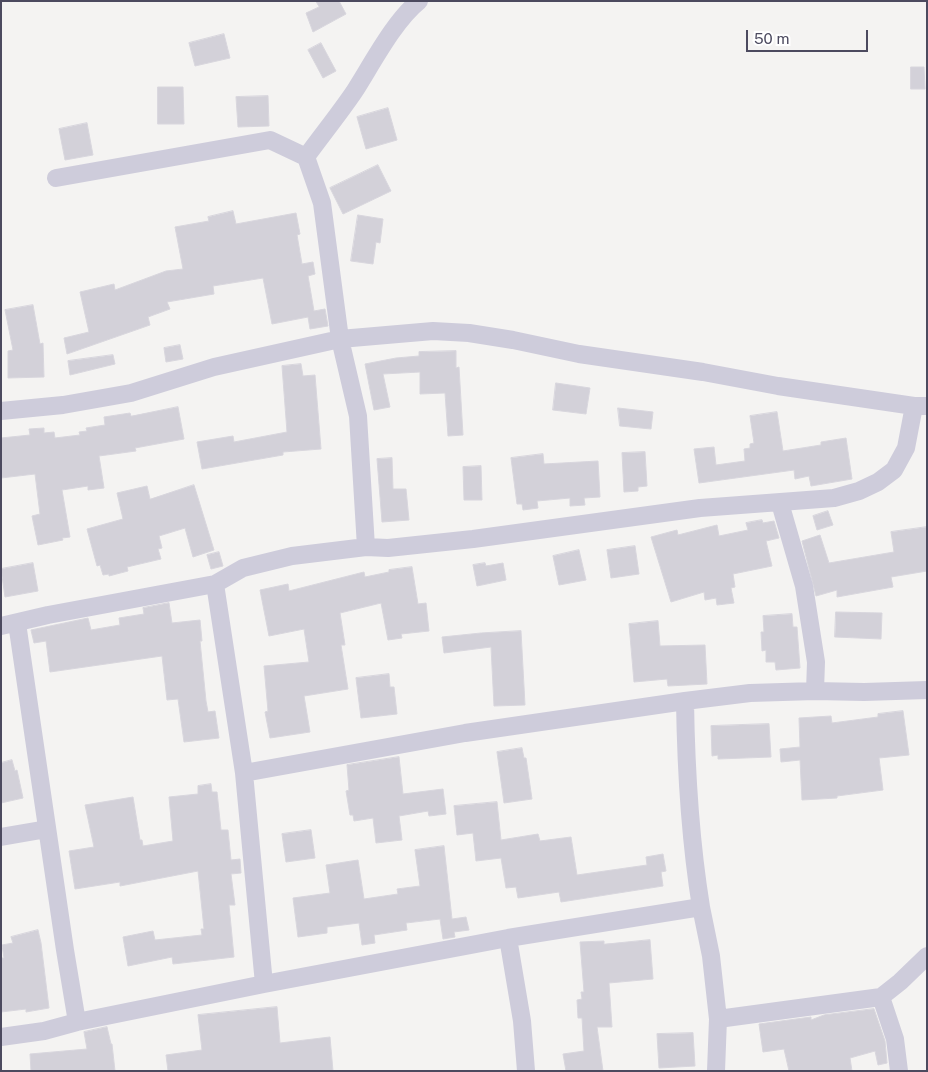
<!DOCTYPE html>
<style>
body{margin:0}
#map{position:relative;width:928px;height:1072px;overflow:hidden;background:#f4f3f2;font-family:"Public Sans",sans-serif}
canvas{display:block}
.frame{position:absolute;inset:0;border:2px solid #4c4a5f;pointer-events:none}
.scale{position:absolute;left:746px;top:30px;width:122px;height:22px;box-sizing:border-box;border:2px solid #4c4a5f;border-top:0;padding-left:6px;font-size:15px;line-height:18px;white-space:nowrap;color:#4c4a5f;-webkit-text-stroke:4px #fff;paint-order:stroke}
</style>
<div id="map">
<canvas width="928" height="1072"></canvas>
<div class="frame"></div>
<div class="scale">50 m</div>
</div>
<script>
const c = document.querySelector('canvas').getContext('2d');
c.lineJoin = 'round';
function fill(path, color) { c.fillStyle = color; c.fill(path, 'evenodd'); }
function stroke(path, color, width, dash) { c.strokeStyle = color; c.lineWidth = width; c.lineCap = dash ? 'butt' : 'round'; c.setLineDash(dash || []); c.stroke(path); }
const building = new Path2D(`
 M316,1H339L346,14L313,32L306,13L319,7Z
 M224,34L230,58L195,66L189,43Z
 M321,43L336,71L323,78L308,50Z
 M911,67H924L925,89H911Z
 M158,87H183L184,124H158Z
 M268,96L269,126L238,127L236,97Z
 M388,108L397,140L366,149L357,117Z
 M87,123L93,155L65,160L59,129Z
 M378,165L391,191L343,214L330,188Z
 M233,211L236,224L296,213L300,234L297,235L302,264L313,262L315,274L308,276L314,311L325,309L328,326L310,329L308,317L272,324L263,278L213,286L214,294L167,302L170,309L148,317L150,325L67,354L64,338L89,332L80,292L114,284L115,290L166,271L183,269L175,227L209,221L208,217Z
 M358,215L383,219L380,243L376,242L373,264L351,261Z
 M33,305L40,344L43,343L44,377L8,378V351L13,350L5,310Z
 M180,345L183,359L166,362L164,348Z
 M456,351V368L459,367L463,435L448,436L445,393L420,394V372L383,374L390,407L374,410L365,364L396,358L419,356V352Z
 M113,355L115,364L70,375L68,361Z
 M301,364L303,376L315,375L321,449L283,452V455L202,469L197,442L233,436L234,442L287,432L282,366Z
 M556,383L590,388L586,414L553,410Z
 M178,407L184,439L135,448L136,451L99,456L104,488L88,490V486L62,490L70,537L62,538L63,540L38,545L32,516L40,514L35,474L1,478V438L30,435L29,429L44,428V433L54,432L55,438L80,435L79,432L87,431L86,428L105,425L104,417L130,413L131,416Z
 M618,408L653,412L651,429L620,426Z
 M777,412L783,451L821,445V442L846,438L852,479L811,486L809,476L795,479L794,470L699,483L694,449L714,447L716,465L745,461L744,449L750,448V444L754,443L750,416Z
 M645,452L647,486L638,487V491L624,492L622,453Z
 M543,454L544,464L598,461L600,497L584,498L585,505L570,506V498L537,501L538,508L523,510L522,504H517L511,458Z
 M392,458L393,489H406L409,520L382,522L377,459Z
 M481,466L482,500H464L463,467Z
 M194,485L214,550L193,557L185,528L159,536L162,548L158,549L161,559L127,567L128,571L109,576V574L103,575L100,565L97,566L87,529L123,519L117,493L147,486L150,499Z
 M828,511L833,525L817,530L813,516Z
 M762,520L763,523L774,521L779,538L766,541L772,566L733,574L735,587L731,588L734,603L717,605L716,598L705,600L704,592L671,602L651,537L677,530L678,535L717,525L719,536L748,530L746,523Z
 M927,527V571L891,577L893,587L837,597V590L816,596L802,541L820,535L829,563L894,552L891,532Z
 M635,546L639,574L611,578L607,550Z
 M579,550L586,580L559,585L553,556Z
 M219,552L223,566L211,569L207,555Z
 M33,563L38,591L5,597L1,569Z
 M485,563L486,566L503,563L506,580L477,586L473,565Z
 M412,567L418,604L426,603L429,631L401,634L402,638L388,640L381,603L340,613L345,645H341L348,689L304,696L310,732L270,738L265,712L268,711L264,666L309,662L304,629L269,636L260,590L288,584L289,591L364,572L365,577L389,572V570Z
 M169,603L172,623L200,620L202,641H200L206,701L208,712L215,711L219,738L184,742L178,699L167,700L162,656L50,672L46,641L34,643L31,630L88,618L91,630L120,625L119,618L144,614L143,608Z
 M836,612L882,613L881,639L835,637Z
 M792,614L793,627H797L800,668L776,670L775,662H766V650L762,651L761,632H764L763,616Z
 M658,621L660,646L705,645L707,684L668,686L667,679L634,682L629,624Z
 M521,631L525,705L494,706L491,647L444,653L442,637L481,633Z
 M389,674L390,687H394L397,714L361,718L356,678Z
 M903,711L909,755L879,758L883,790L837,796V798L802,800L800,760L781,762L780,749L800,747L799,718L831,716L832,723L878,717V714Z
 M769,724L771,757L718,759V755L712,756L711,726Z
 M522,748L524,758H526L532,799L504,803L497,752Z
 M399,757L403,794L443,789L446,814L429,816L428,811L399,816L402,840L376,843L373,818L354,821L353,815H350L346,791L349,790L347,765Z
 M12,760L15,771L17,770L23,798L1,803V763Z
 M211,784L212,792H217L221,830H228L231,860L240,859L241,873L231,874L235,905H229L234,957L173,964L172,957L128,966L123,937L153,931L155,940L202,935L201,929H204L198,871L120,886V882L75,889L69,851L94,847L85,805L133,797L140,840H142L143,846L173,841L169,797L198,794V786Z
 M497,802L501,840L538,834L540,841L571,837L577,875L647,865L646,857L663,854L666,871L661,872L663,886L561,902L559,892L518,898L516,887L506,888L501,858L476,861L473,833L457,835L454,806Z
 M311,830L315,858L286,862L282,834Z
 M444,846L452,919L466,917L469,930L454,932L455,937L443,939L440,919L406,923L407,930L374,935L375,943L362,945L359,923L327,927V933L298,937L293,898L330,893L326,865L358,860L364,899L398,894L397,889L420,886L415,850Z
 M38,930L41,943L49,1008L26,1012V1009L1,1012V958H4L2,945L13,943L11,937Z
 M650,940L653,979L609,983L612,1027H597L603,1071H566L563,1054L584,1051L582,1018H578L577,1000L582,999L581,992H584L580,942L604,941V944Z
 M277,1007L280,1043L330,1037L333,1071H168L166,1055L202,1050L198,1015Z
 M874,1009L885,1041L887,1063L878,1065L875,1051L850,1058L852,1071H789L784,1049L763,1052L759,1024L811,1017V1020L824,1015Z
 M107,1027L111,1044H112L115,1071H31L30,1054L87,1049L84,1032Z
 M693,1033L695,1066L659,1068L657,1034Z`);
fill(building, '#d3d1d9');
stroke(building, '#d8d6dd', 1);
stroke(new Path2D(`
 M306,157C322,135 339,114 354,92C372,64 394,21 419,1
 M56,178L270,140L306,157L322,203L340,339L358,416L366,547
 M1,411L63,405L131,393L214,367L340,339L433,331L469,333L513,340L579,354L703,372L778,386L914,406H927
 M215,584L244,773L264,984
 M17,623L65,950L77,1022
 M1,626L48,615L215,584L243,568L292,556L366,547L388,548L473,539L700,508L834,498L859,491L878,482L894,470L906,448L914,406
 M815,691L864,692L927,690
 M244,773L465,733L685,701
 M1,837L47,829
 M701,907L711,956L718,1019L716,1071
 M881,997L895,1039L899,1071
 M718,1019L881,997L900,982L927,956
 M1,1037L44,1031L77,1022L264,984L508,938
 M526,1071L522,1021L508,938L701,907C690,839 686,770 685,701L750,693L815,691L816,662L804,586L780,503`), '#ceccdb', 18);
</script>
